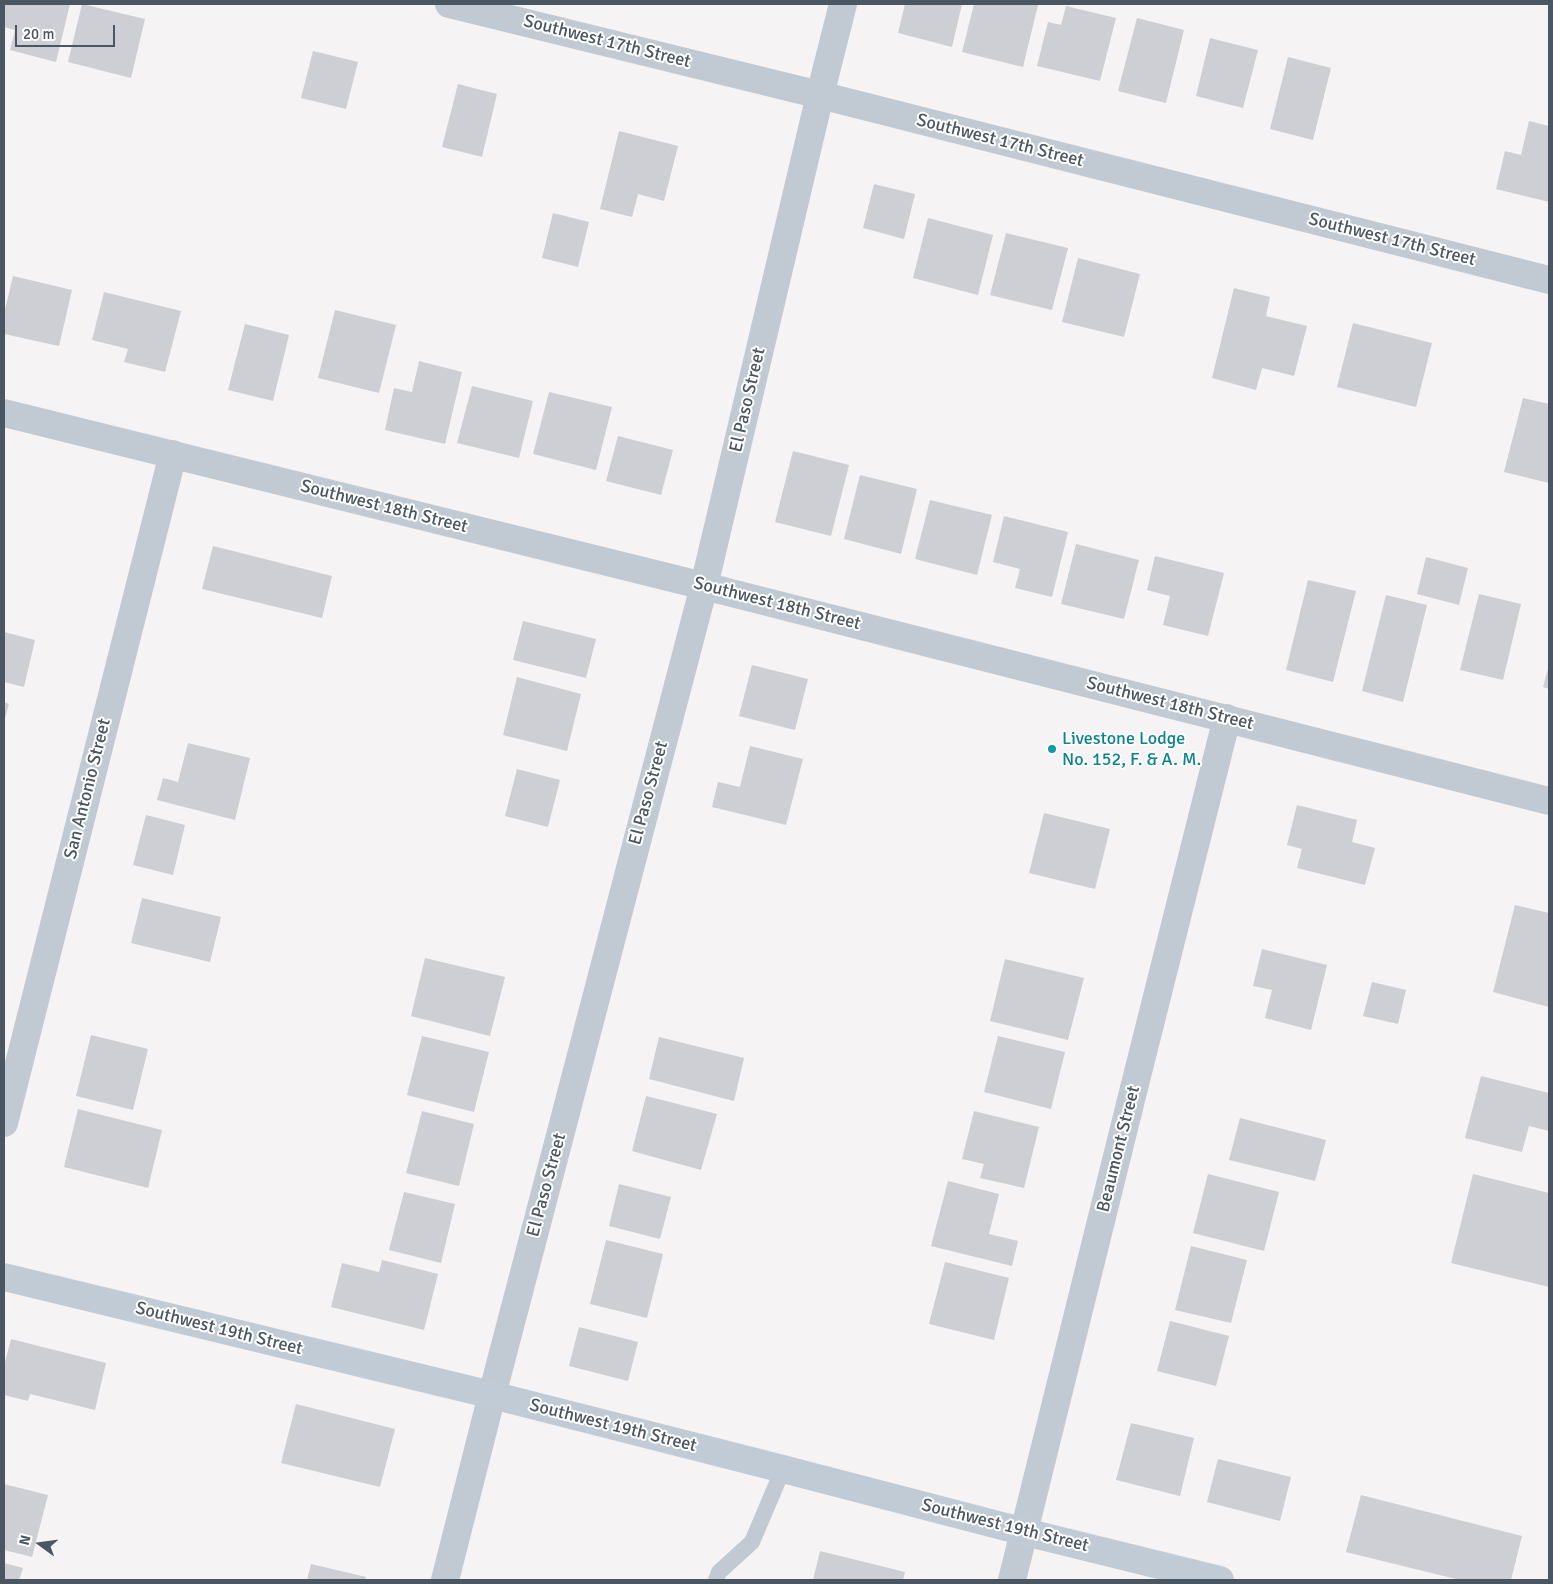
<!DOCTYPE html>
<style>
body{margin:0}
#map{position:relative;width:1553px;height:1584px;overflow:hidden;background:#f5f3f3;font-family:Signika,sans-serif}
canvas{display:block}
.frame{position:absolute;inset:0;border:5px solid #4a5661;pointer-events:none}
.north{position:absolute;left:15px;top:1519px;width:50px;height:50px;-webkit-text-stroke:4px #fff;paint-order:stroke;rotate:284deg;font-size:14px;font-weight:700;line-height:20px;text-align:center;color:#4a5661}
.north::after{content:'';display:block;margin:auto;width:18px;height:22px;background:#4a5661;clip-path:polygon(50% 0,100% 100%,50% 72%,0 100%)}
.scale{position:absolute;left:15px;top:25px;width:100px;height:22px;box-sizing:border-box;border:2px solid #4a5661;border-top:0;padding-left:6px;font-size:15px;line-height:18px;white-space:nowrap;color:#4a5661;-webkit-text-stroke:4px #fff;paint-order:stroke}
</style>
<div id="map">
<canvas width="1553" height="1584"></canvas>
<div class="frame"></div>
<div class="north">N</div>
<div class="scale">20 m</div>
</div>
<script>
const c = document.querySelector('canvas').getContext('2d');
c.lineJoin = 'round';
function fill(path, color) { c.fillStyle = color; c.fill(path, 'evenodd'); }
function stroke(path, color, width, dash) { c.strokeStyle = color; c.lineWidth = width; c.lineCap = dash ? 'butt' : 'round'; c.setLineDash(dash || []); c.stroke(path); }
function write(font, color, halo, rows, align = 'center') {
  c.font = font + ' Signika,sans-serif'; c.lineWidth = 4; c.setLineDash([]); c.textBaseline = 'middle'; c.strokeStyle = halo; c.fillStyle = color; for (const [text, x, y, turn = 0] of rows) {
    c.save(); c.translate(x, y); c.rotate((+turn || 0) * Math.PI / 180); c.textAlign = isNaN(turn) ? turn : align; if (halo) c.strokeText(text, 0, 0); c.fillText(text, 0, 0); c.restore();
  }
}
fill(new Path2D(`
 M4,4H70L56,62L10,50L15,30L4,27Z
 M82,4L145,19L131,78L68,62Z
 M905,4H962L952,47L898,33Z
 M974,4H1033L1038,5L1023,67L962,52Z
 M1066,6L1116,18L1100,81L1037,66L1048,22L1061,25Z
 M1137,18L1184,30L1166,103L1118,91Z
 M1210,38L1258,50L1243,108L1196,96Z
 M313,51L358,62L346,109L301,98Z
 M1288,57L1331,68L1313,140L1270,129Z
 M458,84L497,94L482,157L442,147Z
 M1529,121L1549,126V202L1496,189L1505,151L1521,155Z
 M619,131L678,146L664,201L638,194L632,217L600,209Z
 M874,184L915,194L904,239L863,228Z
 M553,213L589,222L578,267L542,258Z
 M928,218L993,235L978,295L913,278Z
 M1006,233L1068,248L1052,310L990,295Z
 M1078,258L1140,274L1124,337L1062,322Z
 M13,276L72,290L59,346L4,334V314Z
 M1234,288L1270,297L1266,316L1307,326L1294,376L1262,368L1256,390L1212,378Z
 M104,292L181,311L165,372L124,362L128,349L92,340Z
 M335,310L396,325L379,393L318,378Z
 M1353,323L1432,343L1416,407L1337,387Z
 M245,324L289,335L273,401L228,390Z
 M419,361L462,372L445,444L385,430L394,388L412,392Z
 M472,386L533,401L519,458L457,443Z
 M549,392L612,407L596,470L533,454Z
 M1523,398L1549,404V483L1504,472Z
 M618,436L673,450L661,495L606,481Z
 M793,451L849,465L831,536L775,522Z
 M860,475L917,489L901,554L844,539Z
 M930,500L992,515L977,575L915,559Z
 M1004,516L1068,532L1052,597L1015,588L1020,569L993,562Z
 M1076,544L1139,560L1124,619L1061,604Z
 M213,546L332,576L322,618L202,589Z
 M1155,556L1224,573L1208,636L1163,625L1170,596L1147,590Z
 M1426,557L1468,568L1459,605L1417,594Z
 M1308,580L1356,591L1333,682L1286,670Z
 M1479,594L1521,604L1503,680L1460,670Z
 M1386,595L1427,605L1403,702L1362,691Z
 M523,621L596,639L586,678L513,660Z
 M4,632L35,640L24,687L4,682Z
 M752,665L808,679L795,730L739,716Z
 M1549,665V689L1543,687Z
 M517,677L581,694L567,751L503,735Z
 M4,702L9,704L4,722Z
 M188,743L250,758L235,820L157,800L163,778L178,782Z
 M750,746L803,759L786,825L712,807L718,782L740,787Z
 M517,769L560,780L548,827L505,816Z
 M1297,805L1357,820L1352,842L1375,848L1365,885L1297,868L1302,849L1287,845Z
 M1044,813L1110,829L1095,889L1029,873Z
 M146,815L185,825L173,875L133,865Z
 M142,898L221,917L210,962L131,943Z
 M1515,905L1549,913V1007L1493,992Z
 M1262,949L1327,965L1311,1030L1265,1018L1272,990L1253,986Z
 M425,958L505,977L490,1036L411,1016Z
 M1005,959L1084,978L1068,1040L990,1021Z
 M1372,982L1406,990L1398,1024L1363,1016Z
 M91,1035L148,1049L133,1110L76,1096Z
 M422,1036L489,1052L474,1112L407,1095Z
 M998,1036L1065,1052L1051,1109L984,1092Z
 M659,1037L744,1058L734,1101L649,1079Z
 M1481,1076L1549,1093V1131L1529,1126L1522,1152L1465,1138Z
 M646,1096L717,1114L701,1170L632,1151Z
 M78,1109L162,1130L148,1188L64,1167Z
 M422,1111L474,1124L459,1186L406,1173Z
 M974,1111L1039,1127L1024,1188L980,1178L984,1164L962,1159Z
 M1240,1118L1326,1140L1315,1181L1229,1160Z
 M1208,1174L1279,1192L1264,1251L1193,1233Z
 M1473,1174L1549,1193V1287L1451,1263Z
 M948,1181L999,1194L989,1234L1018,1241L1012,1266L931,1246Z
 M619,1184L671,1197L660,1239L609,1226Z
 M404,1192L455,1204L441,1263L389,1250Z
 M606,1240L663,1254L647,1318L590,1304Z
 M1191,1246L1247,1260L1231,1323L1175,1310Z
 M382,1260L438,1274L424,1330L331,1307L342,1263L379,1272Z
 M945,1262L1009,1278L994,1340L929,1324Z
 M1170,1321L1229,1336L1216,1386L1157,1371Z
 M579,1327L638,1342L628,1381L569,1366Z
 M11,1339L106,1363L95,1410L30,1394L28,1401L4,1395V1366Z
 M296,1404L395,1429L380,1487L281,1463Z
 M1131,1423L1194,1438L1180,1496L1116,1480Z
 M1218,1459L1291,1477L1280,1521L1207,1502Z
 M4,1484L48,1495L32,1557L4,1550Z
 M1361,1495L1522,1536L1511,1580H1460L1346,1552Z
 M820,1551L905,1572L903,1580H813Z
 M4,1563L23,1568L19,1580H4Z
 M311,1564L366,1577L365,1580H307Z`), '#cdcfd5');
stroke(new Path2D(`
 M716,1580L719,1572L752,1542L783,1469`), '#c1cad2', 16);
stroke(new Path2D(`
 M449,4L820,95L1549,280
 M4,413L704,586L1549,801
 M4,1123L173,454
 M445,1580L492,1395L704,586L820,95L843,4
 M1012,1580L1131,1100L1227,718`), '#c1cad2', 28);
stroke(new Path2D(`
 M4,1277L492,1395L783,1469L1025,1532L1220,1580`), '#c1cbd6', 28);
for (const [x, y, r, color] of [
 [1052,749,5,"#0f9aa8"]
]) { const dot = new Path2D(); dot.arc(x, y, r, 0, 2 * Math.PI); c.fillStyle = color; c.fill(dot); stroke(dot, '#fff', 2); }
write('18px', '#4a5661', '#fff', [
 ["Southwest 17th Street",607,42,14],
 ["Southwest 17th Street",1000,141,14],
 ["Southwest 17th Street",1392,240,14],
 ["El Paso Street",748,400,-77],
 ["Southwest 18th Street",384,507,14],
 ["Southwest 18th Street",777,604,14],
 ["Southwest 18th Street",1170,704,14],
 ["San Antonio Street",88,789,-76],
 ["El Paso Street",649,793,-75],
 ["Beaumont Street",1119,1149,-76],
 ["El Paso Street",547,1185,-75],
 ["Southwest 19th Street",219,1329,14],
 ["Southwest 19th Street",613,1426,14],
 ["Southwest 19th Street",1005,1526,14]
]);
write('18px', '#0d838f', '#fff', [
 ["Livestone Lodge",1062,739],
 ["No. 152, F. & A. M.",1062,760]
], 'left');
</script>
